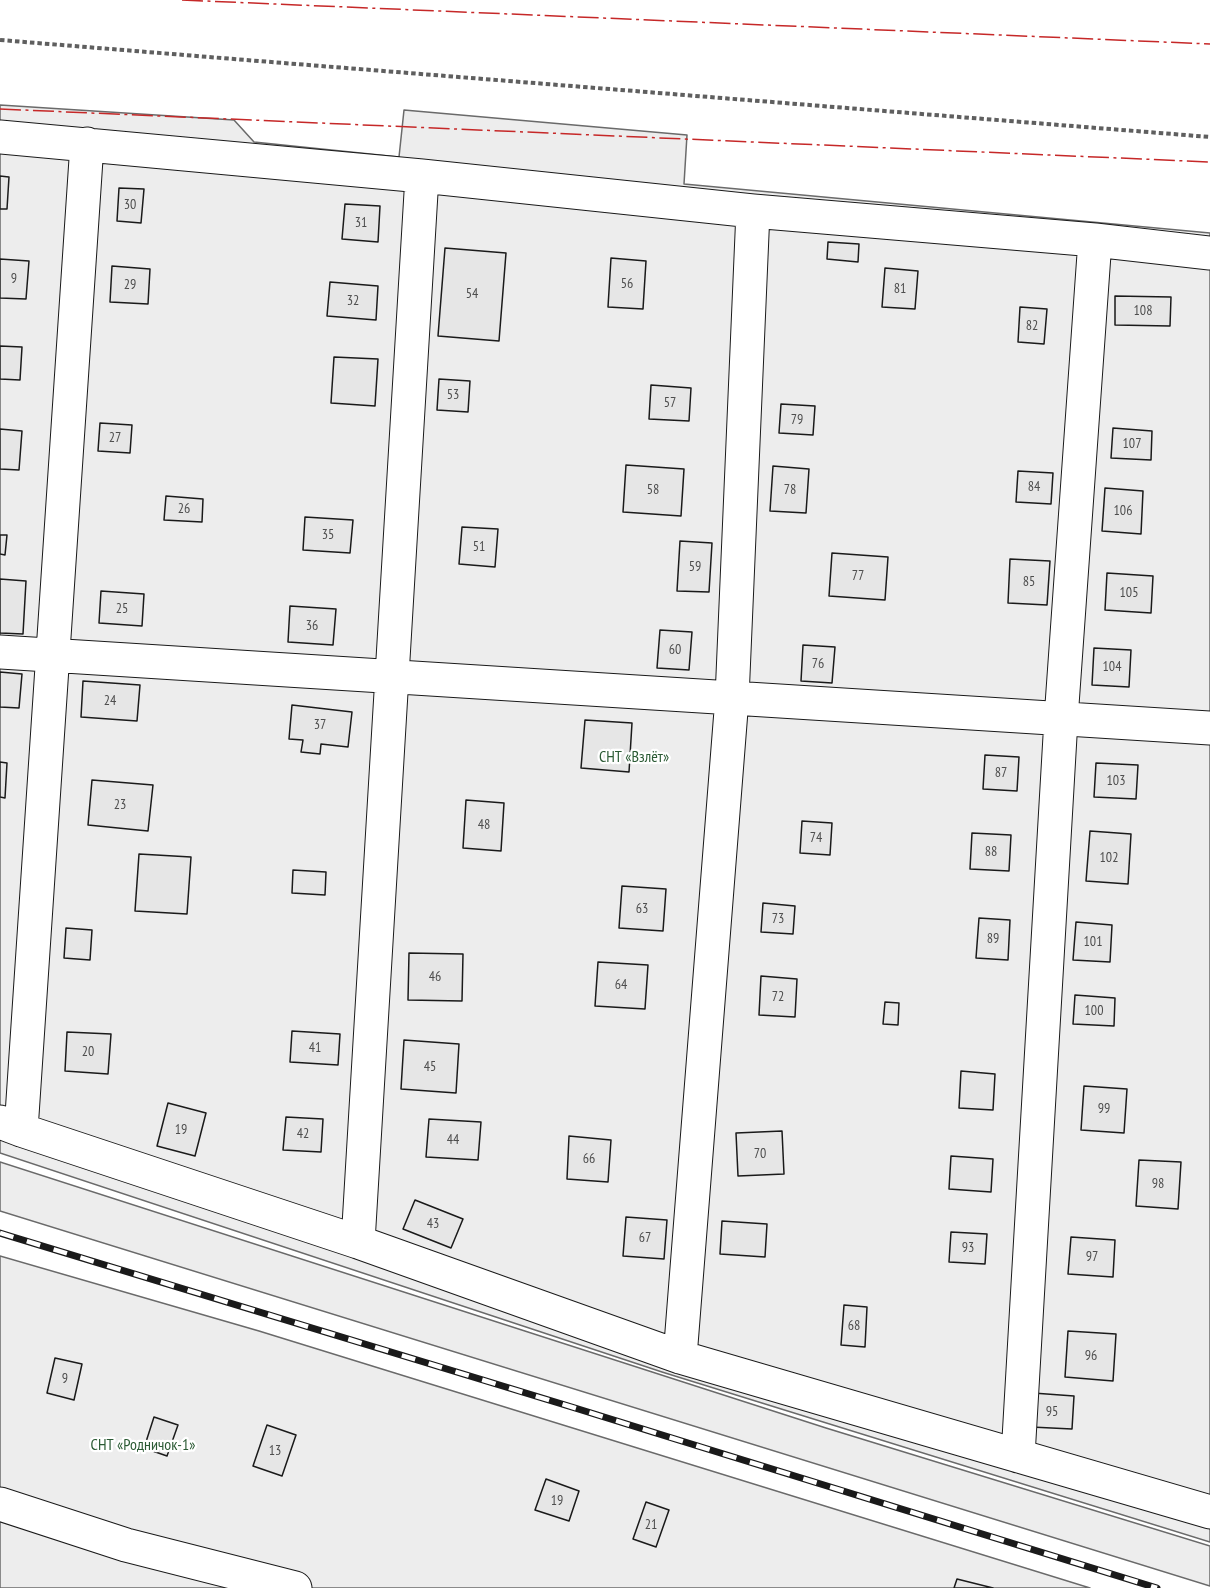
<!DOCTYPE html>
<meta charset="utf-8">
<style>
body{margin:0}
canvas{display:block;background:#fff}
</style>
<canvas width="1210" height="1588"></canvas>
<script>
const c = document.querySelector('canvas').getContext('2d');
c.lineJoin = 'round';
function fill(path, color) { c.fillStyle = color; c.fill(path, 'evenodd'); }
function stroke(path, color, width, dash) { c.strokeStyle = color; c.lineWidth = width; c.lineCap = dash ? 'butt' : 'round'; c.setLineDash(dash || []); c.stroke(path); }
function write(font, color, halo, rows, align = 'center') {
  c.font = font + ' "PT Sans Narrow",sans-serif'; c.lineWidth = 4.5; c.setLineDash([]); c.textBaseline = 'middle'; c.strokeStyle = halo; c.fillStyle = color; for (const [text, x, y, turn = 0] of rows) {
    c.save(); c.translate(x, y); c.rotate((+turn || 0) * Math.PI / 180); c.textAlign = isNaN(turn) ? turn : align; if (halo) c.strokeText(text, 0, 0); c.fillText(text, 0, 0); c.restore();
  }
}
const built = new Path2D(`
 M0,105L234,120L254,142L399,157L404,110L687,135L684,184L1210,233V1542L662,1372L0,1153Z
 M0,1162L826,1428L1210,1546V1586L0,1211Z
 M0,1256L259,1331L1090,1588H0Z`);
fill(built, '#ededed');
stroke(built, '#6a6a6a', 1.5);
const building = new Path2D(`
 M0,176L9,177L7,209H0Z
 M119,188L144,189L141,223L117,221Z
 M345,204L380,206L378,242L342,239Z
 M828,242L859,244L858,262L827,259Z
 M445,248L506,253L499,341L438,336Z
 M611,258L646,261L643,309L608,307Z
 M0,259L29,261L26,299L0,298Z
 M112,266L150,269L148,304L110,302Z
 M885,268L918,271L915,309L882,307Z
 M330,282L378,286L376,320L327,316Z
 M1115,296L1171,297L1170,326L1115,325Z
 M1020,307L1047,309L1044,344L1018,342Z
 M0,346L22,347L20,380L0,379Z
 M334,357L378,359L375,406L331,403Z
 M439,379L470,381L468,412L437,410Z
 M651,385L691,388L689,421L649,419Z
 M781,404L815,406L813,435L779,433Z
 M100,423L132,425L130,453L98,451Z
 M1113,428L1152,431L1151,460L1111,458Z
 M0,429L22,431L19,470L0,469Z
 M626,465L684,469L681,516L623,512Z
 M773,466L809,469L806,513L770,511Z
 M1018,471L1053,473L1051,504L1016,502Z
 M1105,488L1143,491L1141,534L1102,531Z
 M166,496L203,499L202,522L164,520Z
 M305,517L353,520L350,553L303,550Z
 M462,527L498,529L495,567L459,564Z
 M0,535H7L5,555L0,554Z
 M680,541L712,543L709,592L677,591Z
 M832,553L888,557L885,600L829,596Z
 M1010,559L1050,561L1047,605L1008,603Z
 M1107,573L1153,576L1151,613L1105,610Z
 M0,579L26,581L23,634L0,633Z
 M101,591L144,594L142,626L99,623Z
 M290,606L336,609L333,645L288,642Z
 M660,630L692,632L689,670L657,668Z
 M803,645L835,647L832,683L801,681Z
 M1094,648L1131,650L1129,687L1092,685Z
 M0,672L22,674L19,708L0,707Z
 M83,681L140,685L137,721L81,717Z
 M292,705L352,712L348,747L321,744L320,754L301,752L303,740L289,739Z
 M585,720L632,723L629,772L581,768Z
 M985,755L1019,757L1017,791L983,789Z
 M0,762L7,763L5,798L0,797Z
 M1096,763L1138,765L1136,799L1094,797Z
 M92,780L153,785L148,831L88,825Z
 M466,800L504,803L501,851L463,848Z
 M802,821L832,823L830,855L800,853Z
 M1090,831L1131,834L1128,884L1086,881Z
 M972,833L1011,835L1009,871L970,869Z
 M139,854L191,857L187,914L135,911Z
 M293,870L326,872L325,895L292,893Z
 M622,886L666,889L663,931L619,928Z
 M763,903L795,906L793,934L761,932Z
 M979,918L1010,920L1008,960L976,958Z
 M1076,922L1112,925L1110,962L1073,960Z
 M66,928L92,930L90,960L64,958Z
 M409,953L463,954L462,1001L408,1000Z
 M598,962L648,965L645,1009L595,1006Z
 M761,976L797,979L795,1017L759,1015Z
 M1075,995L1115,998L1114,1026L1073,1024Z
 M885,1002L899,1003L898,1025L883,1024Z
 M292,1031L340,1034L338,1065L290,1062Z
 M67,1032L111,1034L108,1074L65,1071Z
 M404,1040L459,1044L456,1093L401,1089Z
 M961,1071L995,1074L993,1110L959,1108Z
 M1084,1086L1127,1089L1124,1133L1081,1130Z
 M168,1103L206,1113L195,1156L157,1146Z
 M286,1117L323,1119L321,1152L283,1150Z
 M429,1119L481,1122L478,1160L426,1157Z
 M782,1131L784,1174L738,1176L736,1133Z
 M569,1136L611,1140L608,1182L567,1179Z
 M951,1156L993,1159L991,1192L949,1189Z
 M1139,1160L1181,1162L1178,1209L1136,1206Z
 M415,1200L463,1219L451,1248L403,1229Z
 M626,1217L667,1220L664,1259L623,1256Z
 M722,1221L767,1224L765,1257L720,1254Z
 M951,1232L987,1234L985,1264L949,1262Z
 M1071,1237L1115,1240L1113,1277L1068,1274Z
 M844,1305L867,1307L865,1347L841,1345Z
 M1068,1331L1116,1334L1113,1381L1065,1377Z
 M55,1358L82,1364L74,1400L47,1393Z
 M1033,1393L1074,1396L1072,1429L1031,1427Z
 M154,1417L178,1425L167,1456L144,1448Z
 M267,1425L296,1435L282,1476L253,1466Z
 M546,1479L579,1491L569,1521L535,1510Z
 M646,1502L669,1510L656,1547L633,1539Z
 M957,1579L993,1588H954Z`);
fill(building, '#e6e6e6');
stroke(building, '#1a1a1a', 1.5);
const minor = new Path2D(`
 M0,137L422,176L753,211L1095,240L1210,253
 M0,652L1210,728
 M0,1122L21,1130L358,1242L680,1357L1210,1512
 M21,1130L87,144
 M358,1242L422,176
 M680,1357L732,698L753,211
 M1018,1456L1061,719L1095,240
 M0,1504L126,1545L295,1588`);
stroke(minor, '#1a1a1a', 35);
stroke(new Path2D(`
 M0,40L246,60L1210,137`), '#5f5f5f', 4, [4.5, 3]);
stroke(minor, '#fff', 33);
const rail = new Path2D(`
 M0,1233L575,1408L1157,1588`);
stroke(rail, '#1a1a1a', 7);
stroke(rail, '#fff', 4.5, [14]);
stroke(new Path2D(`
 M182,0L1210,44
 M0,109L1210,162`), '#c62828', 1.5, [21, 4.5, 3, 4.5]);
write('14px', '#4d4d4d', null, [
 ["30",130,205],
 ["31",361,223],
 ["9",14,279],
 ["56",627,284],
 ["29",130,285],
 ["81",900,289],
 ["54",472,294],
 ["32",353,301],
 ["108",1143,311],
 ["82",1032,326],
 ["53",453,395],
 ["57",670,403],
 ["79",797,420],
 ["27",115,438],
 ["107",1132,444],
 ["84",1034,487],
 ["58",653,490],
 ["78",790,490],
 ["26",184,509],
 ["106",1123,511],
 ["35",328,535],
 ["51",479,547],
 ["59",695,567],
 ["77",858,576],
 ["85",1029,582],
 ["105",1129,593],
 ["25",122,609],
 ["36",312,626],
 ["60",675,650],
 ["76",818,664],
 ["104",1112,667],
 ["24",110,701],
 ["37",320,725],
 ["87",1001,773],
 ["103",1116,781],
 ["23",120,805],
 ["48",484,825],
 ["74",816,838],
 ["88",991,852],
 ["102",1109,858],
 ["63",642,909],
 ["73",778,919],
 ["89",993,939],
 ["101",1093,942],
 ["46",435,977],
 ["64",621,985],
 ["72",778,997],
 ["100",1094,1011],
 ["41",315,1048],
 ["20",88,1052],
 ["45",430,1067],
 ["99",1104,1109],
 ["19",181,1130],
 ["42",303,1134],
 ["44",453,1140],
 ["70",760,1154],
 ["66",589,1159],
 ["98",1158,1184],
 ["43",433,1224],
 ["67",645,1238],
 ["93",968,1248],
 ["97",1092,1257],
 ["68",854,1326],
 ["96",1091,1356],
 ["9",65,1379],
 ["95",1052,1412],
 ["13",275,1451],
 ["19",557,1501],
 ["21",651,1525]
]);
write('16px', '#2b5a34', '#fff', [
 ["СНТ «Взлёт»",634,757],
 ["СНТ «Родничок-1»",143,1445]
]);
</script>
